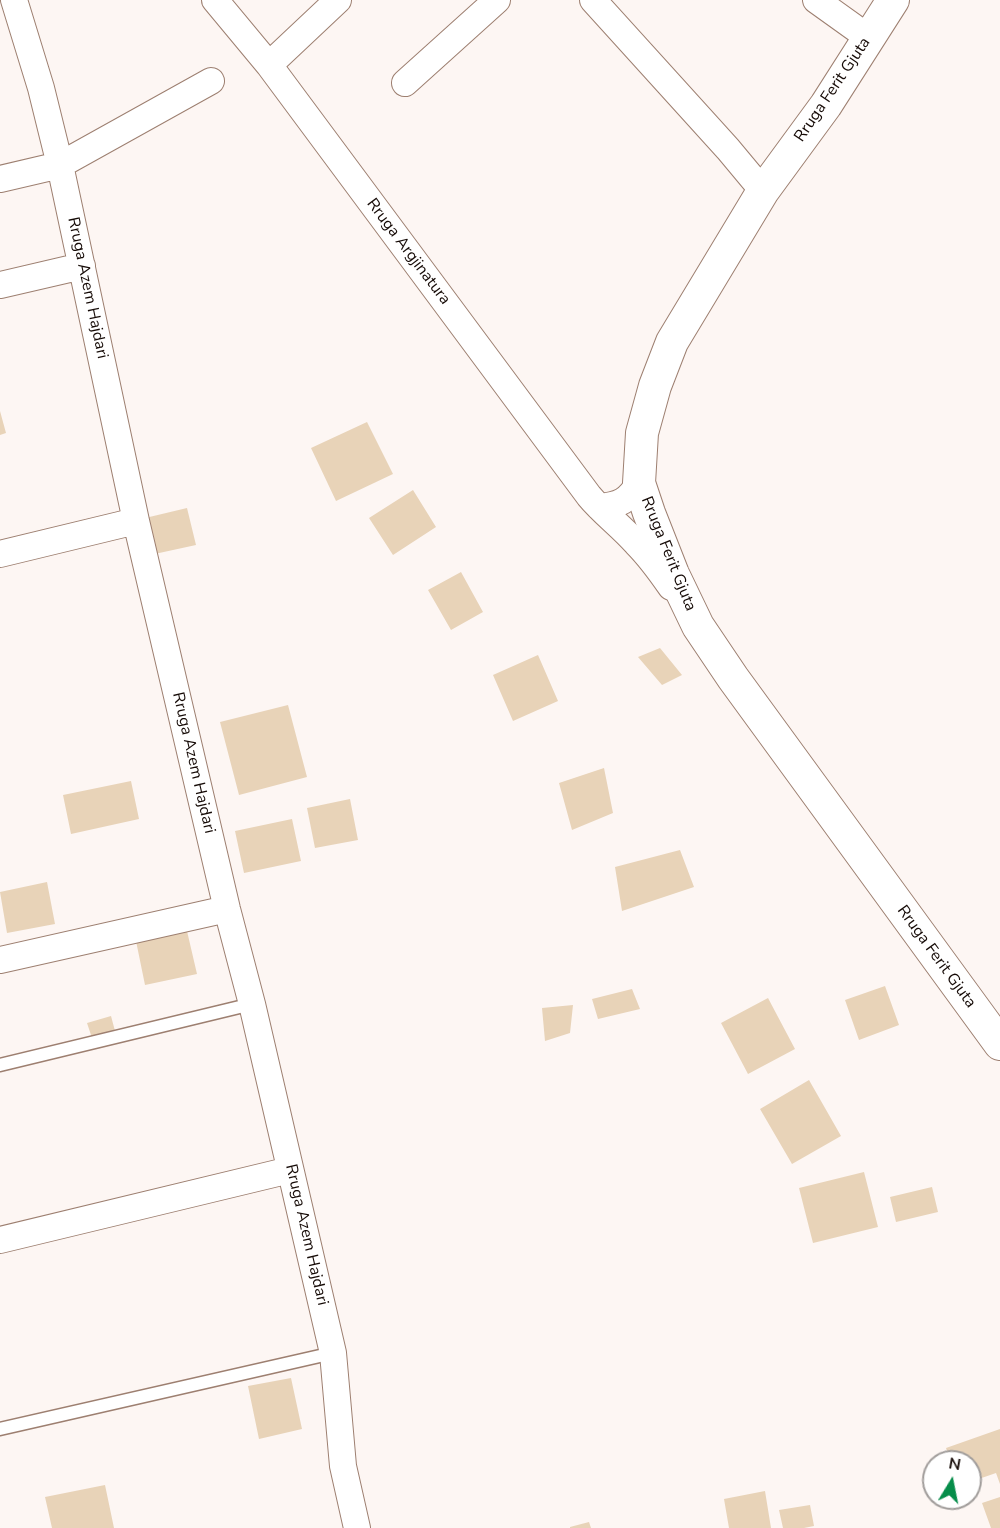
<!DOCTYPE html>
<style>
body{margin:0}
#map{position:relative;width:1000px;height:1528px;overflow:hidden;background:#fdf6f3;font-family:"Nunito Sans",sans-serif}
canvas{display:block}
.north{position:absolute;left:922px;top:1450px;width:60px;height:60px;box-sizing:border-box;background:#fff;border:2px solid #a19d9b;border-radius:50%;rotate:10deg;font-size:16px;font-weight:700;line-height:24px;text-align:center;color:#150a06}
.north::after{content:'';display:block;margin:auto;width:21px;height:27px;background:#068d4a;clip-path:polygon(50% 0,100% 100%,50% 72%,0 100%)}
</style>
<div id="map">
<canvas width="1000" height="1528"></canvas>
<div class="north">N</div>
</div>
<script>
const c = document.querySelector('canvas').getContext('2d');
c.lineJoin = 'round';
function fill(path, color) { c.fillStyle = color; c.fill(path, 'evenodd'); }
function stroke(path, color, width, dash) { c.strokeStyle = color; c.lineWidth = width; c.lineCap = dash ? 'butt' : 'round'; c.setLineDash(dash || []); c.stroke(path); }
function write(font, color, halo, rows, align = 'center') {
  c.font = font + ' "Nunito Sans",sans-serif'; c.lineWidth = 4.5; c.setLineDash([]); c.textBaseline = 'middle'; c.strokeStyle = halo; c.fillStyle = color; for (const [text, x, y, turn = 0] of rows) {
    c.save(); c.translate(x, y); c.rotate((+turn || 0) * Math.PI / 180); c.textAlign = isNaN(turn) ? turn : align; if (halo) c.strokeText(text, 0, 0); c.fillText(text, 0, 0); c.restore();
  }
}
fill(new Path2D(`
 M0,411L6,433L0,435Z
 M367,422L393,474L336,501L311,448Z
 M413,490L436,527L393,555L369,518Z
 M187,508L196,545L150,555L141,519Z
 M461,572L483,612L451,630L428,590Z
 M660,648L682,675L662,685L638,657Z
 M538,655L558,701L513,721L493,675Z
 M288,705L307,777L239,795L220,722Z
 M604,768L613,813L572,830L559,783Z
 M131,781L139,819L71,834L63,795Z
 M350,799L358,840L315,848L307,808Z
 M292,819L301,861L244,873L235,831Z
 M680,850L694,887L622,911L615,867Z
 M47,882L55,924L7,933L0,892Z
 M187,931L197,974L145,985L136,941Z
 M885,986L899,1025L859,1040L845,1000Z
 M632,989L640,1009L598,1019L592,999Z
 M768,998L795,1049L748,1074L721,1023Z
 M573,1005L570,1033L545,1041L542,1008Z
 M111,1016L115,1031L92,1038L87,1023Z
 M809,1080L841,1136L792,1164L760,1109Z
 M864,1172L878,1227L813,1243L799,1188Z
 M932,1187L938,1212L896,1222L890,1197Z
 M291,1378L302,1429L259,1439L248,1386Z
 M1000,1429V1484L996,1473L970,1482V1462H951L946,1448Z
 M105,1485L114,1528H52L45,1497Z
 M765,1491L771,1528H729L724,1499Z
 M1000,1497V1528H991L982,1503Z
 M810,1505L814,1526L804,1528H783L779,1510Z
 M589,1522L591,1528H570V1527Z`), '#e8d3b8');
const service = new Path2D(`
 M0,1065L252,1004
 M0,1429L333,1353`);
const minor = new Path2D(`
 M14,0L41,88L60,165L136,521L227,909L252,1004L333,1353L343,1466L357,1528
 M215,0L269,65L589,496C603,513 621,526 636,543C649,556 660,571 671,587
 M593,0L728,149L763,191
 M816,0L869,38
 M269,65L338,0
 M405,83L497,0
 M0,179L60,165L211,81
 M0,285L82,266
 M599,507C620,505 628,501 639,483
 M0,554L136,521
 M0,960L227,909
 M0,1240L290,1170`);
const tertiary = new Path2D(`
 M893,0L826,105L763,191L672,342L655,386L642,433L639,483L649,513L673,574L698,626L733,678L1000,1044`);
stroke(service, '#9d7f70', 15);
stroke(minor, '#9d7f70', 28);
stroke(tertiary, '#9d7f70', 34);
stroke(service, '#fff', 12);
stroke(minor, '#fff', 26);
stroke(tertiary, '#fff', 32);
write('16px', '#150a06', '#fff', [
 ["Rruga Ferit Gjuta",833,90,-56],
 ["Rruga Argjinatura",408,252,53],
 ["Rruga Azem Hajdari",87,288,78],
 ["Rruga Ferit Gjuta",668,554,68],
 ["Rruga Azem Hajdari",193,763,77],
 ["Rruga Ferit Gjuta",936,957,54],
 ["Rruga Azem Hajdari",306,1235,77]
]);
</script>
